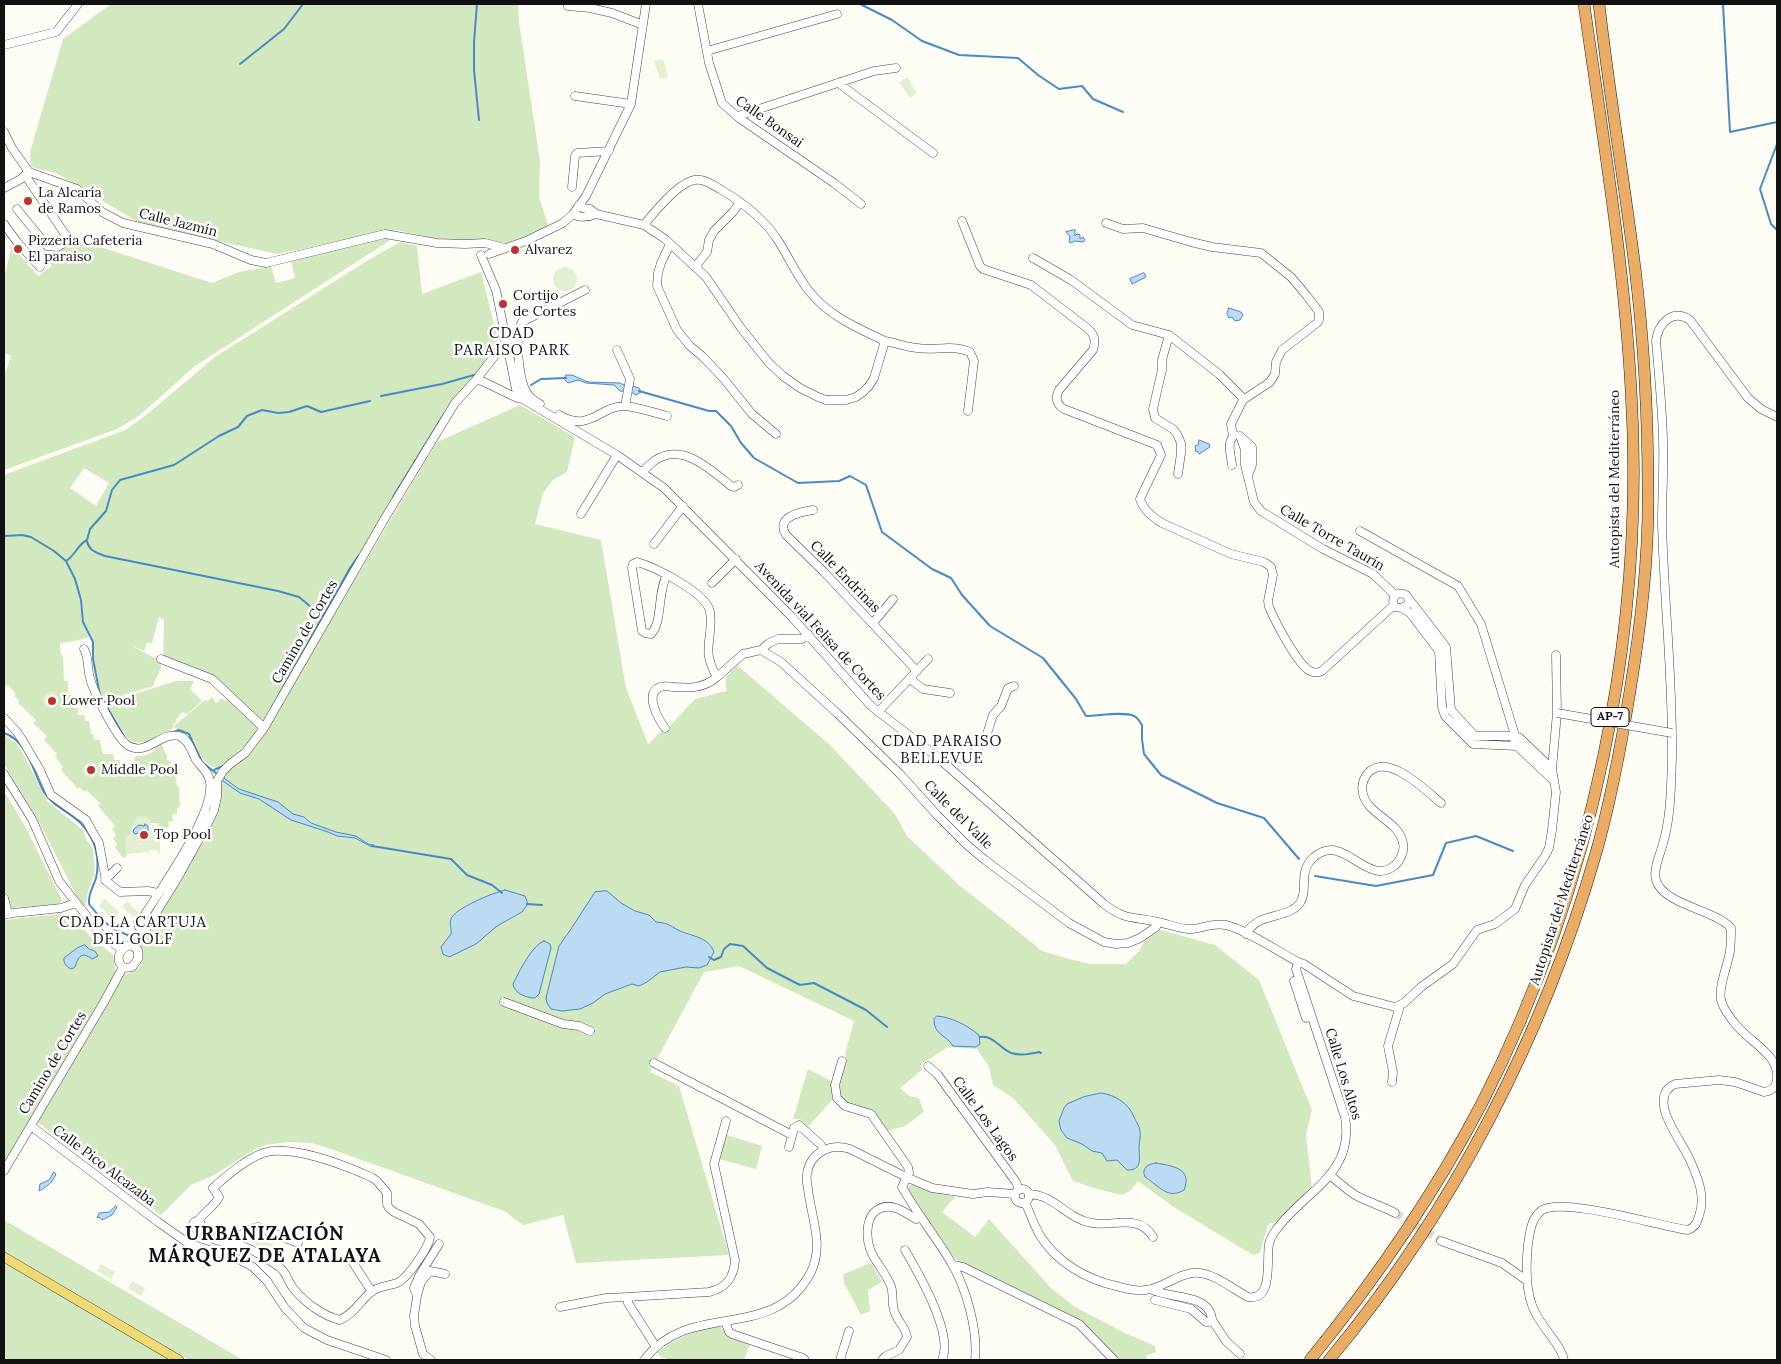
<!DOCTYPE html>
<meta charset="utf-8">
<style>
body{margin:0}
#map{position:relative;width:1781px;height:1364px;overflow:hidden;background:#fefdf5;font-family:Lora,serif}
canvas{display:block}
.frame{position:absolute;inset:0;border:5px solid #111;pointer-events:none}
</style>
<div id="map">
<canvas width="1781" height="1364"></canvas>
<div class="frame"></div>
</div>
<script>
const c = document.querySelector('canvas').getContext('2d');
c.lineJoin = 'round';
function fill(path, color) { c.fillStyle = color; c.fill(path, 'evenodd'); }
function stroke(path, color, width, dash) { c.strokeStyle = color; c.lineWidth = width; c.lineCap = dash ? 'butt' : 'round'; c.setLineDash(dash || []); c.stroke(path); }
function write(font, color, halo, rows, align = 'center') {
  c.font = font + ' Lora,serif'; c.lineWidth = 5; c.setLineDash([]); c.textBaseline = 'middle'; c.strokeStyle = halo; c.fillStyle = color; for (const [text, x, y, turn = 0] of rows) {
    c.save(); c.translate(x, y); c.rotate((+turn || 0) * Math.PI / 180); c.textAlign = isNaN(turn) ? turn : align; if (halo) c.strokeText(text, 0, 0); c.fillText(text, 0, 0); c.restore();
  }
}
fill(new Path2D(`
 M111,4H518L519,22L540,161L539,197L549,228L506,243L433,238L396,230L277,254L141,224L56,173L31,167L30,152L63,39Z
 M384,238L389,239V241L195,366L139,416L117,429L4,470V377L11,356L4,353V278L12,246L38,276L52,266L47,260L76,239L212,283L239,272L271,266L276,283L295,278L291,261Z
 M400,242L417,246L422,294L481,272L498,340L473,379L452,401L264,721L255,715L214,677L163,657L164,620L159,617L152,643H147L144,651L135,647V648L161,661V667L153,686L105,701L101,694L93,654V642L84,622L82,600L75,581L80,599L82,622L89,637C80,640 71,642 60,643L61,655H63L64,681H68V695H72L75,708H78V715H85V721H89L91,734H93L94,740H100L103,754H113L114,760H120V766L134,765V759L136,756C143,756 149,755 155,750V745L161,742L165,753L167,754V760L171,761L172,767H174L177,786L179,787L180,807L177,808V814L172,815L173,821L168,822L169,828H158L159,823H150V820L130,834L126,857L123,858L115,847L117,844L113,839L116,834L112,829L115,826L98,806L100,803L86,790L84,792L80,787L78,789L61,770L63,767L55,756L57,754L44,740L47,736L33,723L36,720L18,703L19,700L14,696L16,694L8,685L4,688V475L125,430L146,415L215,357L365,262ZM84,468L109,483L96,506L70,488Z
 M520,405L575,437L567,472L553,480L543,493L535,524L601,540L626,688L648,744L665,728H668L695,699L726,691V677L737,665L830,745L895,814L907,836L959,885L1025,937L1042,951L1066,958L1090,964H1126L1139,951L1145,940L1161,930L1215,945L1259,980L1312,1110L1306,1135L1312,1187L1279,1221L1268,1224L1260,1253L1253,1255L1172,1206L1138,1181L1130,1191L1122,1195L1097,1189L1073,1181L1055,1145L1013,1098L993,1085L989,1067L977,1049L948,1047L923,1063L921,1065L922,1070L900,1088L909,1096L919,1098L924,1112L905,1126L887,1131L872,1112L848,1105L837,1094L846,1057L845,1054L854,1021L739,966L704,972L650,1072L679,1086L729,1255L576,1263L563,1215L523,1225L504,1211L328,1148L311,1143L291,1142L269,1144L257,1148L214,1175L191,1185L161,1215L36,1121L123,974C134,974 145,966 143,953C143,948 140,946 141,941L215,813L220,779L227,770L261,737L437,442Z
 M176,681H194L190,689L202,701L187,714L183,712L176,719L177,722L174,724L172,729C125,756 130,740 106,703Z
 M212,697L216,703L222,698L225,701L229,698L260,725L247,745L217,768C191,762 203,731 176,729L174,726L205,700L207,701Z
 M4,735L16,743L25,757L47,801L83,830L86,839L93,849L95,871L88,892L86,904L84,906L77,897L35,814L4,764Z
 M4,791L25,826L62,900L59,904L12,908L11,907L4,891Z
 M69,913L91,937L113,955L116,974L4,1164V920Z
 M808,1069L833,1082V1099L808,1127L800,1119H793Z
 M727,1135L762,1146L756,1169L719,1159Z
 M910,1185H914L931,1191L955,1197L942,1212L975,1237L989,1219L1051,1288L1075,1307L1125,1333L1155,1346L1156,1352L1146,1356L1147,1360H1117L1085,1326L963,1265L946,1250L907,1191Z
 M4,1220L243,1360H189L4,1251Z
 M4,1261L171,1360H4Z
 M871,1263L882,1282L868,1290L870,1311L861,1315L844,1283L843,1274Z
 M719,1326L729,1336L750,1344L744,1360H672L661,1357L657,1353C676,1337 695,1330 719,1326Z`), '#d2e8bf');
fill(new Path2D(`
 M663,59L668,77L660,79L654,61Z
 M907,77L917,93L910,98L899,82Z
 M553 279a12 12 0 1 1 24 0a12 12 0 1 1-24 0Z
 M43 700a8 8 0 1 1 16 0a8 8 0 1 1-16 0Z
 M83 770a8 8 0 1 1 16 0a8 8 0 1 1-16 0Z
 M138,816L146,817L150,820L149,828L160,831V853L158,854L157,850H150V852L128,854L126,852L125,837L130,834L132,825Z
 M105,899L119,912L113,919L99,906Z
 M127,901L139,913L134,918L122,907Z
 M259,1237L276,1246L272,1254L255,1245Z
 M101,1264L115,1272L111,1279L97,1271Z
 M132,1281L145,1288L141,1296L128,1288Z`), '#e3efd1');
const water = new Path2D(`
 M1075,230V236L1077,234L1080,235V239L1083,237L1085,240L1083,242L1075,241L1071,243L1069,242L1070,237L1066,232Z
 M1144,273L1146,277L1132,284L1130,279Z
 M1229,308L1241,312L1243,315L1240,320L1235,321L1232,317L1229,318L1227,314Z
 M566,375H572L588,382L620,383C626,387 632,385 639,388L641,392L636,395L631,392L620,391L614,385L586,383L578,380L568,383L565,380Z
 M1199,440L1209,444L1210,447L1199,454L1197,451L1196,452L1195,446L1198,445Z
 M223,775L225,779L239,789L278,802L293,814L304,817L311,823L336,832L356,836L368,844L374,845L372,847L355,838L337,836L328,832L291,820L259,799L240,793L220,779Z
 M145,824L148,826V836H142L140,833L135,834L133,832L134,829L139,825L144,826Z
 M505,890L525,896L528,904L522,912L497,926L476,944L449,957L443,954L441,947L451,934C452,929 449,924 451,919C455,908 493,893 505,890Z
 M607,891L621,903L635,911L649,915L656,922C668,923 669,925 678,930C692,937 708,936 714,952L707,965L699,968L686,967L660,972L647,982L639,986L632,984L605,994L593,1003L580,1009L562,1011L551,1009L547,1003L546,998L559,946L571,929L595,892Z
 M544,941L550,944L551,948L539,994L535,998C526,998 514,993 513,984C519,972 532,945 544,941Z
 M85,945L89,949L95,951L98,956L92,959C81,951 79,956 75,967L72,969C67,968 63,963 64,958L77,948Z
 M937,1016C952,1017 968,1026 979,1035L980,1044L976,1047L953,1046C947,1035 933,1035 934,1019Z
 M1101,1093C1116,1095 1129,1104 1134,1117C1136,1122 1140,1126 1140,1132C1141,1137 1139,1142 1139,1147C1139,1157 1143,1171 1127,1170L1117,1160L1107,1161L1102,1153L1092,1151L1082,1144L1067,1138L1061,1130L1059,1121L1064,1108L1067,1104L1083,1097Z
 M1156,1163C1172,1166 1193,1168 1184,1190C1168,1200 1159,1186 1145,1177C1141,1168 1148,1164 1156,1163Z
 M54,1172L56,1174C51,1185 47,1186 39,1191L40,1184L49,1180Z
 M116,1206L117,1207L112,1215L102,1220L99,1217L97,1218L99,1213L109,1212Z`);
fill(water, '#bcdbf3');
stroke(water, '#488ac5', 1);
stroke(new Path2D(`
 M477,4L474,42V70L479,120
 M860,4L892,20L922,41L959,55L1018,58L1038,75L1059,89L1082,86L1093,99L1123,112
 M1723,4L1730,132L1777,122
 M240,64L284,29L303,4
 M1777,144L1760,189L1771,224L1777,230
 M531,385L541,379L566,378
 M639,391L709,411H716L731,426L741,443L754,458L798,483L839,481L850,476L866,485L882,532L932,569L951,578L962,595L990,626L1043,658L1076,699L1086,716C1098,716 1124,711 1134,716C1137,717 1140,722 1142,725V739L1144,754L1161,775L1217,803L1264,818L1299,859
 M381,396L442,384L474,375
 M393,497L444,414
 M4,536L22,535L31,537L54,551L66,561L75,579L81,600L83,622L93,642V659L100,695L125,738
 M87,541C89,551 96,552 105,556L278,591L299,597L323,617
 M66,561C75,556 77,545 87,540L90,529L106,511L112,490L120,480L174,465L219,436L238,427L247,416L262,410L278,413L289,412L307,406L321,412L370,401
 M271,709L350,568L359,555
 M4,733C28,741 33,772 44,792C52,805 65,810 76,819C85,826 94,840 96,851C98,859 98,871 96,878C93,888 88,893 89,904C96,913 105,924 115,930C122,933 128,934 134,939
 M170,733L179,730L189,734L202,762L217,774
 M214,770L223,766
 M372,846L451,859L467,875L492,885L502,893
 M1315,876L1376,886L1433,875L1446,843L1476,836L1513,851
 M527,904L542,905
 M709,957L714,960L721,957L724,949L730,944L743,946L767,968L800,985L814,983L866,1010L887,1027
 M980,1037C994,1035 999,1048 1011,1053C1021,1056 1030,1054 1039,1052L1041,1053`), '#488ac5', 2);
stroke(new Path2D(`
 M1395,1213L1441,1241`), '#dadad3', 8, [8, 4]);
const minor = new Path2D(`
 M698,4L709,63L722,103L739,118L834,183L861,204
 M568,6L590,8L612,13L643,25
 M4,45L56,32L78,4
 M707,51L837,14
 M840,82L841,85L933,153
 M575,96L631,104
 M739,118L741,115L874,71L896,68
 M4,132L12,148L29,172L77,189L102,212L123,223L213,244L251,260L266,263L385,234L437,243L465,244L485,243L505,248
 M572,187L575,156L577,153L609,151
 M4,188L21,179L27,173
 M579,205L583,208L590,209L596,214L644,225L665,239L706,277L741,328L769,363L783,376L800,388L818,397L826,400H846L856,397L863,392L869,386L874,378L885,341C857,328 829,316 809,291C797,276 789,258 779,242C765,219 742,202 720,189C711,184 702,177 691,181C676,186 654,212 644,225
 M17,209L47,246L57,247L69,240L25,175
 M573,214C580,218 589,217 596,214
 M962,221L980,266L983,269L1031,285L1087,328C1095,334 1096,341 1093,350L1059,390C1055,397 1056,404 1064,409L1157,445L1161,455L1140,499C1143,509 1153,518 1162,523L1231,554L1264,562L1271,567L1273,575L1268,601L1269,607C1275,621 1297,664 1310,671C1314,673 1318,673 1322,671L1394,605
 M1106,223L1123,229L1143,228L1191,242L1212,247L1261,253L1291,277L1307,296L1319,312V320L1317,323L1282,350L1276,362L1275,374L1270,382L1243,400L1231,424L1233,436
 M4,224L17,242L40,267
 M670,244L661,263L658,273L657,286L677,330L690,346L702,356L723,378L752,414L776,434
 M489,254L526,241L563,223L573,214L586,196L631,104L646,4
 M481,255L496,290L516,389L521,398L617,455L664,488L791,616L871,706L936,756L1104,904C1126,921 1133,916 1158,922C1168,924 1177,928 1188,929C1201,930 1209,922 1226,925C1245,929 1279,952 1298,962L1304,964L1353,996L1395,1007L1404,1003L1421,987L1453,964L1477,930L1495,924L1515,909L1525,885L1545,856L1549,848L1552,830L1556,792L1552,769L1557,713L1556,655
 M1033,258L1071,280L1132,325L1169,335L1219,374L1244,399
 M695,267L707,252L709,240L714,231L733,212L740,202
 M1169,335L1162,360V370L1153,409L1155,418L1173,429L1177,434L1181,443V453L1178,474
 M885,341C896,343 906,347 917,348C935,351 953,344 970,352L974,361L968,411
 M617,350L630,379L625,406
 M476,380L482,381L517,398H521
 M540,404C534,401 529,397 526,391C519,379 514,332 522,322L585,290
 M559,415C590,433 599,406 625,406C637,407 655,413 667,416
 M1240,436L1245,450V465L1254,502L1261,511L1323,549L1373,574L1395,595
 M1240,436L1252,447V465L1248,476
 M1232,465C1231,455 1226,441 1235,435
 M643,472C646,468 650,464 654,461C682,441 711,470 731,486L734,487L738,485
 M813,510C800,512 775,517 786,535L824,572L917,671
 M581,514L617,455
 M1360,531L1458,586L1481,624L1514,732L1515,736L1514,744
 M654,544L683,506
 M667,575C657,592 663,622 651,634L645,633L642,631L632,568L633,564L637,562C655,567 707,593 710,612C714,639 700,649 717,677L743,654L761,650L769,643L778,639H802L808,634
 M712,583L736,559
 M1409,600L1408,604L1402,608L1395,607C1390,598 1397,590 1406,595L1446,647L1451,710L1475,736H1515L1520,738L1552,769
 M1402,608L1410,613L1439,651L1442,707L1445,716L1473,744L1517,746L1554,781
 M873,623L893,599
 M84,649C89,658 87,668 90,678C93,691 116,736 126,744C145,759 160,731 179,736C188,738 192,752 196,760C201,767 209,772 210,782C215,814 160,890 142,919L138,922L139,927L144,931
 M761,650L781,662L837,713L900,774L937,815L967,845L985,860L1069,923L1104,942L1116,944L1128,943L1140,938L1156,927L1158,922
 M161,659L212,679L264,728
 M910,679L923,689L950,693
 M878,712L928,659
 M4,718L17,732L23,741L40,770L51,795L86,820L92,831L99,843L106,881L120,892L148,891L158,893
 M665,728C658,719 644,693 660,687C664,686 668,686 672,687C689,688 703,689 717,677
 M936,756L963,759L974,753L986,737L993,715L1001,706L1008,688L1014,686
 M4,774L32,819L59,881L100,933L122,950
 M105,880L117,868
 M4,898L8,914
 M4,914L61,908L76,903
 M1246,934C1258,911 1288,920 1300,903C1309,890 1297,872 1314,857C1319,853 1325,850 1331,850C1353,851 1372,883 1394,866C1400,861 1405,851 1403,843C1399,821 1368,815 1363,794C1361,786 1363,779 1368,773C1388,752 1425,790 1441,803
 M131,945L138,950V959L132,967L124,968C114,960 119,948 131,945Z
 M135,947L177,879L209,821L214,810L217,797V781L223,771L230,764L245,753L264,728L385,518L455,403L476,380L506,341L519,336
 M1299,979L1294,981L1306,1018
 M504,1002L563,1024L579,1026L590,1031
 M842,1061L835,1085L837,1098L845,1106L871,1114L908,1167L909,1173L902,1187C917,1214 937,1238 952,1264C967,1290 978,1331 975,1360
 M654,1063L792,1135
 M928,1066L938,1075L1016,1182L1019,1190
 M1392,1082L1393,1072L1388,1046L1400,1006
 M31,1126L158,1222L188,1243L240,1260L253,1267L267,1281L285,1308L304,1328L327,1340L386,1360
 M789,1147L794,1128L799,1125L820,1144L824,1150
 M4,1171L104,1002L123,967
 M1330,1175C1338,1182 1346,1189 1355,1195C1368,1202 1382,1206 1395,1213
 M1015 1196a7 7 0 1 1 14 0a7 7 0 1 1-14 0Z
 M1029,1194C1055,1195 1067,1219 1092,1223C1113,1227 1139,1213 1153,1237
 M1025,1202C1030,1213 1034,1226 1041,1237C1058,1263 1086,1279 1116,1286C1124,1288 1137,1292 1146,1290C1164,1288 1180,1271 1200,1273C1216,1275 1233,1289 1248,1297C1274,1301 1266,1260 1269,1244C1270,1239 1273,1234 1276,1230C1304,1191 1355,1175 1345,1117L1296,969L1298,962
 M193 1225a4 4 0 1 1 8 0a4 4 0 1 1-8 0Z
 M198,1221C204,1212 215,1206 219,1197L213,1188L215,1186C229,1174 245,1160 263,1153C291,1144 344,1165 371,1177L377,1181L387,1193V1204L389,1208L394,1212L419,1224L430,1237C429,1247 407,1279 397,1283C389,1286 379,1286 371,1292C359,1302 355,1313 340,1320C323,1316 304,1302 293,1288C287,1280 287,1272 278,1266C269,1260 256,1251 245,1247C227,1241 213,1244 200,1228
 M1441,1241L1502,1263L1526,1280
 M231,1244C239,1236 247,1229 258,1227L298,1243
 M905,1250C919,1274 954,1334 942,1360
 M350,1258L372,1292
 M953,1265L963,1267L1079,1324L1114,1360
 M1151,1289C1165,1299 1209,1292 1212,1319L1209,1322H1206L1191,1309L1155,1300
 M417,1296L421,1282L430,1271L445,1274
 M560,1307L606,1298L627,1297
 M1212,1320L1226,1341L1240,1354
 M725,1321L729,1332L732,1334L803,1358L805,1360
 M656,1347L628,1303L627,1297L709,1292C726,1288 734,1278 735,1260L714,1164L726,1121
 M431,1360L423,1354L415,1326L414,1316L417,1296L414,1288L419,1276L439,1244
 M644,1360C690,1299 771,1344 810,1274C825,1246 811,1217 808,1189C807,1184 806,1178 807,1174C810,1152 831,1143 850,1149L906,1177L932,1188L973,1194L988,1192L1015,1194
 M840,1360L849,1331
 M882,1360L886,1356L899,1350L907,1337C905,1326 898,1322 895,1313C891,1305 894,1295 891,1286C881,1263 864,1254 868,1226C869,1219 871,1214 877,1210C891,1201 904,1212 916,1219L921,1218
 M1564,1360C1561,1343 1538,1325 1532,1305C1525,1286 1526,1264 1528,1244C1530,1232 1531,1218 1542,1210C1564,1197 1659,1226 1688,1230C1695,1227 1697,1223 1699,1216C1706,1197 1698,1178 1690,1160C1682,1141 1645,1098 1675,1084L1719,1080L1735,1082L1764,1092C1771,1091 1776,1088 1777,1080C1780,1055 1751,1043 1737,1026C1731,1019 1723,1009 1721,1000C1718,987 1728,965 1730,951C1731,943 1731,935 1731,928C1714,909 1663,905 1656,880C1653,870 1659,857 1662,847C1671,819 1671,787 1672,757C1673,679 1664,601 1662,523C1662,495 1664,467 1663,439C1662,407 1659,374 1656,341C1658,324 1672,308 1690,320L1748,398L1761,409L1777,417`);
const major = new Path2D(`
 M4,1257L179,1360`);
const highway = new Path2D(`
 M1310,1360C1375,1280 1434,1195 1482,1103C1592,887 1646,633 1631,390C1624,261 1602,132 1584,4
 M1329,1360C1452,1213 1543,1037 1596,853C1611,800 1621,746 1630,691C1641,625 1649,558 1648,491C1648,416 1644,342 1635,268C1624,180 1609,92 1599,4`);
stroke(minor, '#444', 9);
stroke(major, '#222', 10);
stroke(highway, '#222', 12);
stroke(minor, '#fff', 8);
stroke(major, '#f0da74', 9);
stroke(highway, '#ebac66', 11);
const minorBridge = new Path2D(`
 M1557,713L1672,733`);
stroke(minorBridge, '#444', 9, []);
stroke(minorBridge, '#fff', 8);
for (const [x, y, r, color] of [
 [28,201,5,"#b93330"],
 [18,249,5,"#b93330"],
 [515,250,5,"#b93330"],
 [503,304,5,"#b93330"],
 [52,701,5,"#b93330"],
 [91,770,5,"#b93330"],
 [144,835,5,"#b93330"]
]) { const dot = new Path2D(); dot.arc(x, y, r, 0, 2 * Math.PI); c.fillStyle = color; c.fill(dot); stroke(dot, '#fff', 2); }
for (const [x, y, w] of [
 [1610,717,38]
]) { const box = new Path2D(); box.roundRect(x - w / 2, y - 9.5, w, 19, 4); c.fillStyle = '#fff'; c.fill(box); stroke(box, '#111', 1); }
write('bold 12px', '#111', null, [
 ["AP-7",1610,717]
]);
write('14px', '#111', '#fff', [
 ["Calle Bonsai",769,122,35],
 ["Calle Jazmín",178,223,14],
 ["Autopista del Mediterráneo",1615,479,-90],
 ["Calle Torre Taurín",1332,538,30],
 ["Calle Endrinas",845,577,46],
 ["Avenida vial Felisa de Cortes",820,631,47],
 ["Camino de Cortes",305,632,-60],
 ["Calle del Valle",958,815,45],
 ["Autopista del Mediterráneo",1562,900,-72],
 ["Camino de Cortes",53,1063,-59],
 ["Calle Los Altos",1343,1074,73],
 ["Calle Los Lagos",985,1119,54],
 ["Calle Pico Alcazaba",104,1166,37]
]);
write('14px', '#111', '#fff', [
 ["La Alcaría",38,193],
 ["de Ramos",38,209],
 ["Pizzeria Cafeteria",28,241],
 ["El paraiso",28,257],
 ["Alvarez",525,250],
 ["Cortijo",513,296],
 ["de Cortes",513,312],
 ["Lower Pool",62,701],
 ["Middle Pool",101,770],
 ["Top Pool",154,835]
], 'left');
c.letterSpacing = '1px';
write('15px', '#111', '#fff', [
 ["CDAD",512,334],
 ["PARAISO PARK",512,351],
 ["CDAD PARAISO",942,742],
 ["BELLEVUE",942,759],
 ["CDAD LA CARTUJA",133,923],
 ["DEL GOLF",133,940]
]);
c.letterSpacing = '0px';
c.letterSpacing = '1px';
write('bold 19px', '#111', '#fff', [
 ["URBANIZACIÓN",265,1235],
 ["MÁRQUEZ DE ATALAYA",265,1257]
]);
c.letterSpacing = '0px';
</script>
